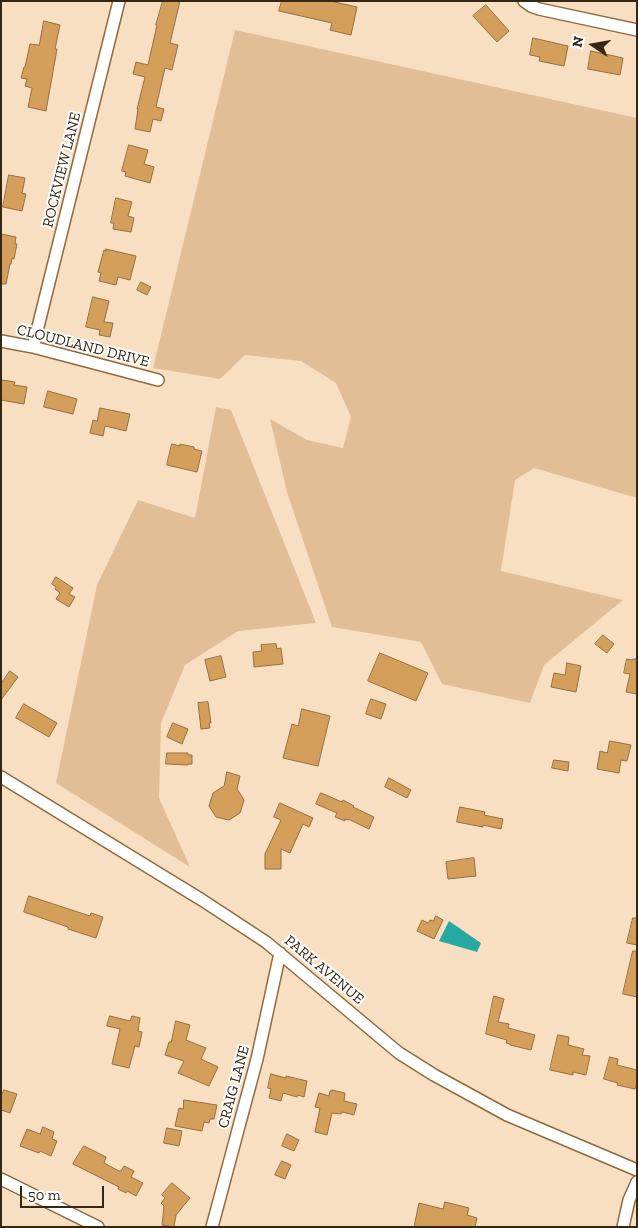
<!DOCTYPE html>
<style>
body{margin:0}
#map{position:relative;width:638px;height:1228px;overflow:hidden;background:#f8dfc2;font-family:"Zilla Slab",serif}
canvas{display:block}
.frame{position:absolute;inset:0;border:2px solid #362713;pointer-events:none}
.north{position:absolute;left:568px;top:20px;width:50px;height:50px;-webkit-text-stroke:4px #fff;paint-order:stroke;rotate:282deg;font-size:14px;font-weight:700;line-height:20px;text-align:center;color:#362713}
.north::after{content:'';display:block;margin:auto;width:18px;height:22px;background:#362713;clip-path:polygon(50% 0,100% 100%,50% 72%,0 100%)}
.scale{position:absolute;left:20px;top:1186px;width:84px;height:22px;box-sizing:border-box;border:2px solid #362713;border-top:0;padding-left:6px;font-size:15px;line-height:18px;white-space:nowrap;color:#362713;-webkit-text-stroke:4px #fff;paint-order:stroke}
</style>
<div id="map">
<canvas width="638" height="1228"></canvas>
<div class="frame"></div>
<div class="north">N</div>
<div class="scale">50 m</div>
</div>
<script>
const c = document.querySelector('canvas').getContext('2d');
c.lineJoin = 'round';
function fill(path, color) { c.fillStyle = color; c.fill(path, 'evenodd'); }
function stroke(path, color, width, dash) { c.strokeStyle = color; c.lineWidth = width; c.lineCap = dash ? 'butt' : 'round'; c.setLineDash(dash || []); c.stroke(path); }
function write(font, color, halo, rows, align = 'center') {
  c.font = font + ' "Zilla Slab",serif'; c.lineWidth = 4; c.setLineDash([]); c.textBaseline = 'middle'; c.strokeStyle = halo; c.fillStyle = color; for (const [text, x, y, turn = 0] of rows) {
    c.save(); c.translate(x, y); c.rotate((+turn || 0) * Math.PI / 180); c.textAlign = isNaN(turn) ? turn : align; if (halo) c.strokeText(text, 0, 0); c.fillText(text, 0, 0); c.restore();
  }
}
fill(new Path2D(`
 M235,30L637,118V498L534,468L515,480L501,571L623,600L544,665L530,703L442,684L421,642L332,627L287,492L270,419L307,440L343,448L351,417L336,383L301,361L245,355L220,379L153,368Z
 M216,407L231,410L316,623L238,631L185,665L161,723L159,798L190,867L56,783L97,585L138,500L195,518Z`), '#e2be96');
fill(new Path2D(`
 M449,921L481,943L477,952L439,941Z`), '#28a8a3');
const building = new Path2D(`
 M163,1H180L170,43L178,45L172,70L165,68L156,107L164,109L161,121L153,119L150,132L135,129L138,109H137L145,77L133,74L136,62L148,65L157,25H156Z
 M282,1H330L357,7L351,35L330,30L332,23L279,11Z
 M486,5L509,31L497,42L473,16Z
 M44,21L60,25L55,49H57L46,111L28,107L32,88L25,86L27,79L21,78L24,67H25L30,44L39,45Z
 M533,38L568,46L564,66L539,61L540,57L530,55Z
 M591,51L623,58L620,75L588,69Z
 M129,145L148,150L144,164L154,167L150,183L125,176L126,172L122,171Z
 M9,175L25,178L22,193L26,194L22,211L3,207Z
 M116,198L132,202L128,216L134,218L131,232L113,229L114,223H111Z
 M1,234L16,237L15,244H17L14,259L12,258L11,264H10L6,284H1Z
 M106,249L136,256L130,280L118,277L116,285L99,281L101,273L98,272L104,250L106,251Z
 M141,282L151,287L147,295L137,290Z
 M93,297L109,301L104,322L113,323L110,337L99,335L100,330L86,327Z
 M2,380L15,382L14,385L27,387L24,404L1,400Z
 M48,391L77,399L73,414L44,407Z
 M100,408L130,414L126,431L105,426L103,436L90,433L93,420L97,421Z
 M172,444L180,446V444L194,447V449L202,451L197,472L167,465Z
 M56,577L73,588L69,594L75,597L69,607L56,599L60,593L55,589L56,587L52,584Z
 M603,635L614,644L607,653L595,644Z
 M276,644L277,649L281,648L283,664L254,667L253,652L262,651L261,645Z
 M380,653L428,673L416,701L368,681Z
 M221,656L226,677L210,681L205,660Z
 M627,659L632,660L633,659H637V694L626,692L630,674L624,673Z
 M567,663L581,666L576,692L551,687L554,673L565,675Z
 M10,671L18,677L1,700V684Z
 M371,699L386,704L381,719L366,714Z
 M208,702L211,723H209L210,728L201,729L198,703Z
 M24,704L57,723L49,737L16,718Z
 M302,709L330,716L318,766L283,758L292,724L298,726Z
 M173,723L188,729L182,744L167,737Z
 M610,741L631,745L627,761L621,760L619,773L597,769L600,751L607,753Z
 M167,753H188V755H192V764H188V765L166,764Z
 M554,760L569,762L568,771L552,768Z
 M227,772L240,776L237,789L244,800L240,813L229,820L216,817L209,806L213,793L224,786Z
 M389,778L411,790L407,798L385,787Z
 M321,793L342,802L343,800L354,806L353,807L374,817L369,829L348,819V820L345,819V821L335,817L337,813L316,804Z
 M280,803L313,818L309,827L303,824L290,853L281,849V869H265V854L281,820L274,817Z
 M460,807L485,812L484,815L503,819L501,829L483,825V827L457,822Z
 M474,858L476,876L448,879L446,862Z
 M29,896L90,916L91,913L103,917L96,938L68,929V927L24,912Z
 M436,916L443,920L434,939L417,931L422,920L428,923L430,920L433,921Z
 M633,918H637V945L627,943Z
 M633,951H637V997L623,994Z
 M494,996L504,999L498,1022L509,1024L508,1028L535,1035L531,1050L510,1045V1044L506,1043L507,1040L486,1034Z
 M110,1016L130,1021L132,1016L140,1018L138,1031L142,1032L139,1047L135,1046L129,1068L112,1064L120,1029L107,1026Z
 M176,1021L190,1025L186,1040L206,1048L201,1059L218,1067L209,1086L178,1073L184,1061L165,1055L169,1042H171Z
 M558,1035L569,1037L568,1045L584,1049L582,1055L590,1056L586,1075L573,1072V1075L550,1070Z
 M610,1057L618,1059L617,1065L637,1070V1084L635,1089L617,1085L618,1083L604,1079Z
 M271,1074L286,1078V1076L307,1081L304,1097L298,1095L297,1097L283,1093L281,1101L269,1098L271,1089L268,1088Z
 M4,1090L17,1094L10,1113L1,1110V1097Z
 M332,1090L345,1093L344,1101L357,1104L354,1115L342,1112L341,1114L332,1113L327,1135L315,1132L320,1108L315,1107L319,1093L329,1096L330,1091H332Z
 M184,1100L217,1105L214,1119H210L209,1123L204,1122L202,1131L175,1126L179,1108L183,1109Z
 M43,1127L54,1132L52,1139L57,1141L51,1156L40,1151L39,1153L20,1146L27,1129L40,1134Z
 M167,1128L182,1131L179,1146L164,1143Z
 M287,1134L299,1140L294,1151L282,1146Z
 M84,1146L106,1157L104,1163L119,1171H121L124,1166L134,1171L131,1177L143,1183L136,1196L127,1191L126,1193L118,1189L119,1187L73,1164Z
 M282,1161L291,1165L285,1179L275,1175Z
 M172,1183L190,1198L176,1215L174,1227L162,1225L164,1206L161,1203L165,1198L162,1195Z
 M445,1202L469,1208L467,1215L477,1218L475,1227H414L419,1203L443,1209Z`);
fill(building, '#d49e5b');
stroke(building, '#956f41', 1);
const minor = new Path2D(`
 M524,1L531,6L539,9L637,30
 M1,341L33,347L158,380
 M33,347L119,1
 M1,777L202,900L266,942L399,1053L434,1075L507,1115L637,1170
 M1,1179L98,1227
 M212,1227L257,1059L280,953
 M623,1227L629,1200L637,1182`);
stroke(minor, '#8f6a3c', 14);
stroke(minor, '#fff', 11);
write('15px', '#362713', '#fff', [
 ["ROCKVIEW LANE",62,170,-76],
 ["CLOUDLAND DRIVE",83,346,14],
 ["PARK AVENUE",324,970,40],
 ["CRAIG LANE",234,1087,-75]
]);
</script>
